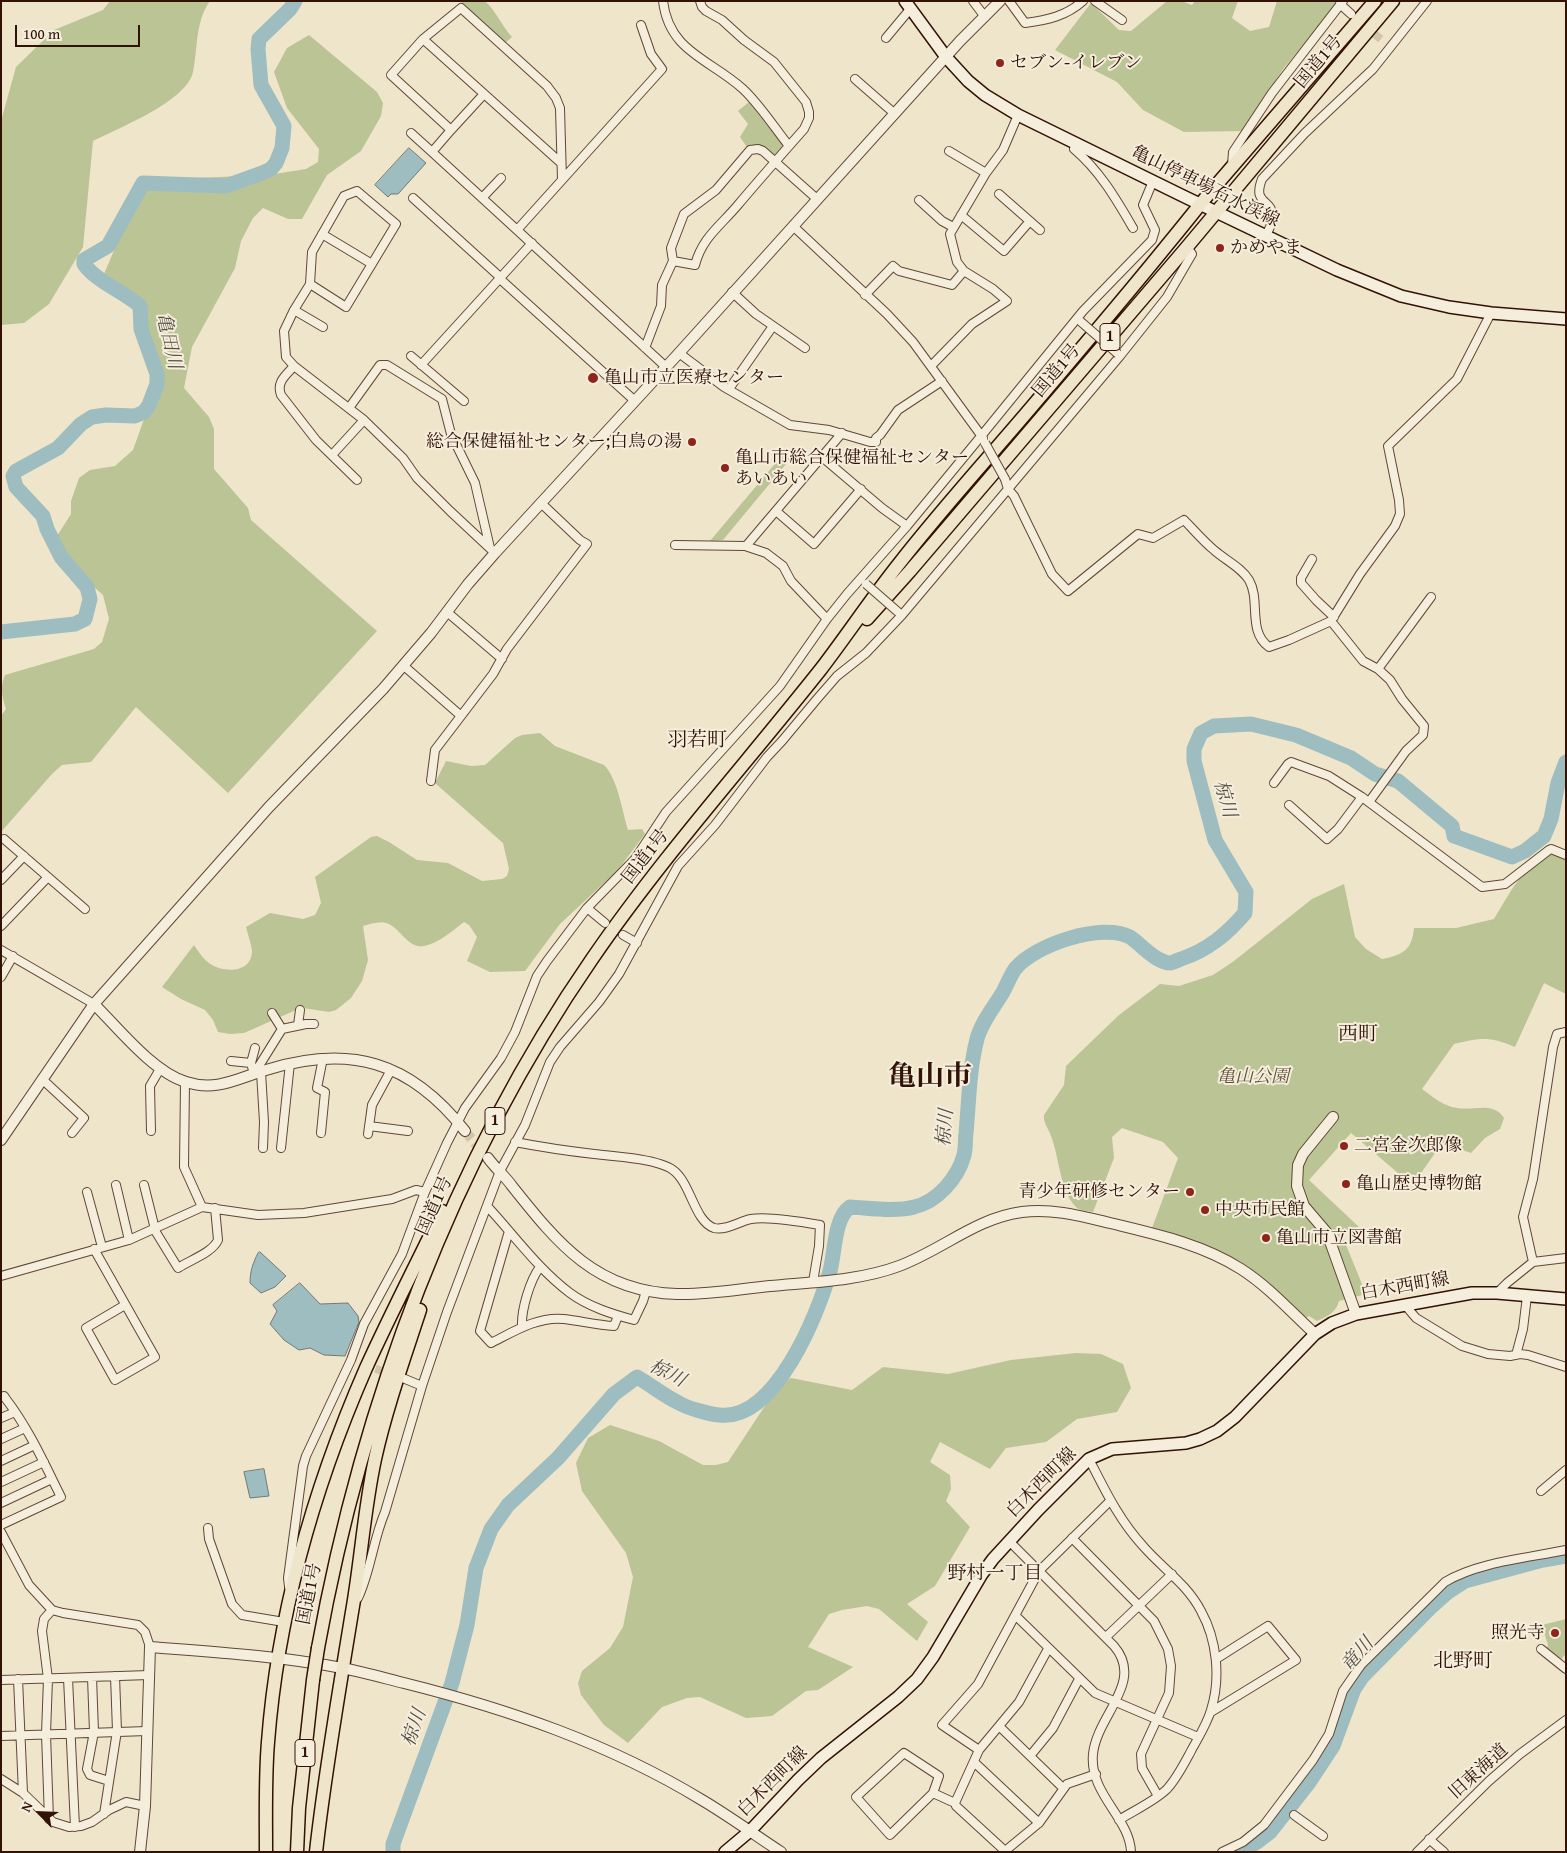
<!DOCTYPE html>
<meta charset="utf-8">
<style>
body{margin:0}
#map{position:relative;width:1567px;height:1853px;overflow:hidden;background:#efe5ca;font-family:"Gentium Book Plus",serif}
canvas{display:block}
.frame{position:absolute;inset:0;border:2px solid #311205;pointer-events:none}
.north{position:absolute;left:15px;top:1788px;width:50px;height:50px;-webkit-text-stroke:4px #f5eedd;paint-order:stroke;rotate:295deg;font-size:14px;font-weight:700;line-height:20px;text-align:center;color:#311205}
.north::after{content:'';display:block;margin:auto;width:18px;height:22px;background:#311205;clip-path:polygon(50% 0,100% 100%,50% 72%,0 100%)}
.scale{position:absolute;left:15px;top:25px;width:125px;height:22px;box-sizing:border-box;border:2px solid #311205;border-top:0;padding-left:6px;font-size:15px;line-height:18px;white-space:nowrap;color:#311205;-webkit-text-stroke:4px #f5eedd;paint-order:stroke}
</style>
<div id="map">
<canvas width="1567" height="1853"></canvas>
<div class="frame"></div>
<div class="north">N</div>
<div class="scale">100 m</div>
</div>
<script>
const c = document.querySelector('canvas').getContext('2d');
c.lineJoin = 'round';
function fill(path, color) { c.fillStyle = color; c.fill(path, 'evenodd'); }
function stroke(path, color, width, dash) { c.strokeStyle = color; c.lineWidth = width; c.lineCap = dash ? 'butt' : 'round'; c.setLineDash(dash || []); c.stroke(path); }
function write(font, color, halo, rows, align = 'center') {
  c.font = font + ' "Gentium Book Plus","Noto Serif JP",serif'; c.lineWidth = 4; c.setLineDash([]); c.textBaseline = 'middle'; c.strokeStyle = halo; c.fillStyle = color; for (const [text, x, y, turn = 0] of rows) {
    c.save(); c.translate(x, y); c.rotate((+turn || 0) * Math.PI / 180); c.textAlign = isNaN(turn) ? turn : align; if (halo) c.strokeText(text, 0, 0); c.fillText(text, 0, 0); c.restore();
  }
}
fill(new Path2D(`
 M110,1H210C195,22 198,48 193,72C187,101 119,128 93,141L83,247L49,304L24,323L1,325V121L16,67L54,30L103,10Z
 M463,1H485C496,11 502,26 512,37L505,43L461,4Z
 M1167,1H1181L1192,5L1195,1H1238L1232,18L1250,31L1269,27L1277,1H1340L1283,69L1244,131L1184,132L1143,110L1117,82L1055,50L1091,3L1119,30L1131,31Z
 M309,35L377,92L383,103L381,116L361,151L327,175L302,219H288L263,208L253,218L241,241L235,268L192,347L184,388L209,417L214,429V469L248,508L251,520L377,631L228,793L136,707L91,762L62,765L52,774L1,832V716L6,709C2,697 0,686 5,675L94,649L102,642L109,619L103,595L64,560L57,536L71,514V501L79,478L90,470L115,466L133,450L154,391L139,314L104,274L144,180L268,175L306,169L318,162L319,149L287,108L274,72L287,48Z
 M749,102L782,144L783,148L778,153L773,155L760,145L747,147L740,137L748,124L738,111Z
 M784,453L791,458L723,540L710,541Z
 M540,733L555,746L604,765C618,779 622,811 628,830L642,829L645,834L617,871L560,924L525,971L490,972L467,961L477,937L469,925L464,922C452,931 439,943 424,946C409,949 401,930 389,924C381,920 371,924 363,926L368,960L362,981L351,998L336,1010L329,1012L303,1008L296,1010L244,1033L230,1034L218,1032L213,1020L205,1010L181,999L162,987L194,945C198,951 203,959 209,963C222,973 252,974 252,951C251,943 248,935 246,927L270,913L303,919L315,915L321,903L315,877L371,837L377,836L389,842L417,860L448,863L482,881L502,879L507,876L509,869L503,843L435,783L446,761L471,766L485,765L515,738L522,735Z
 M1553,853L1566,858V994L1544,983L1515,1047C1488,1036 1482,1038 1454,1044L1422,1089C1433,1097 1443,1106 1457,1108C1475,1111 1493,1101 1504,1118L1500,1129L1485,1138L1471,1153L1442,1143L1414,1183L1398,1173L1351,1133L1309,1180L1359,1227L1342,1235L1366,1294L1339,1301C1336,1313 1327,1316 1317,1321L1309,1316L1306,1318C1282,1295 1258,1270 1228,1255C1204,1243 1178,1236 1152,1228L1178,1158L1163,1142L1122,1128L1112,1137L1114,1158L1093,1212C1087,1211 1079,1211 1075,1206C1060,1190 1059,1156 1051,1136C1049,1129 1043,1123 1044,1115L1064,1085L1066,1066L1119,1015L1160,984L1179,986L1213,975L1234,961L1312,899L1344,884L1355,937L1366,949L1382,959C1403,955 1412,950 1414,928H1456L1494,919C1510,893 1523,864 1553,853Z
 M1076,1353L1101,1354L1123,1364L1131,1388L1117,1412L1077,1419L1046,1442L1006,1448L990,1469L940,1442L930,1462L950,1475L951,1489L946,1501L970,1527L935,1586L907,1604L928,1622L917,1641L879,1609L867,1606L842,1610L829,1614L808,1647L853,1667L818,1690L806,1691L772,1716L746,1718L700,1697L687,1698L662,1707L628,1743L604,1725L581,1695L578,1683L582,1671L610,1648L623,1627L633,1577L626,1553L582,1491L576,1463L588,1438L610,1425L659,1441L703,1465H716L728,1462L780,1383L791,1378L852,1390L883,1367L948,1374L1011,1360Z
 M1566,1619V1654L1561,1659L1551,1653L1547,1647L1548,1645L1542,1625Z`), '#bbc495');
const water = new Path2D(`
 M409,148L426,163L398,194H391L388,197L375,185Z
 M260,1252L286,1276L275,1287L261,1293L250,1283C250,1271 253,1263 258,1253Z
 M300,1283L320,1304L348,1303L358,1316L359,1322L345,1356L324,1355L310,1348L299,1350L284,1340L270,1324L277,1311L273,1305Z
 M264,1469L269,1496L250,1498L244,1472Z`);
fill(water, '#9ebdc0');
stroke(water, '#727975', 1);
stroke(new Path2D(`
 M1,632L75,624L85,619L90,599L87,587L61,557L47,529L43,516L16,487L13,476L16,471L58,448L81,424L92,417L106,415L135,416L144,412L149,405L157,384V374L141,329L140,306C123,291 98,283 84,264V260L108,246L143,183L226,186L262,173L271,169L276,163L282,148L284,126L261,85L258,49L259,39L290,9L295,1
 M393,1852V1844L452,1683L467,1625L476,1568L491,1529L508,1505L558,1458L614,1394L637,1377C651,1385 664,1396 679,1403C687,1408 709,1414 719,1415C775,1422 818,1314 830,1271C835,1253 834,1218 850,1207C869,1208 896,1212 914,1207C937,1202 958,1178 964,1155C966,1148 965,1140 966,1133C969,1101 969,1070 977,1039C981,1023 994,1007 1003,992C1007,985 1010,976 1015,969C1034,945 1102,922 1130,937C1142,945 1156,963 1171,963C1174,962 1178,960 1181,959C1208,950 1227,934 1245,913L1246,892L1215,840L1194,761V749L1201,733L1214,726L1251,724L1296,735L1320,745L1351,758L1375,774L1398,781L1452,826L1454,836L1512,857L1525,851L1544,836L1551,819L1558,783L1566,762
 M1240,1852L1257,1842L1270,1832L1310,1781L1333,1746L1354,1689L1362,1677L1430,1608L1448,1592L1465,1581L1539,1561L1566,1556`), '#9ebdc0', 15);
stroke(new Path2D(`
 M1356,19L1383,41
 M364,1365L391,1374`), '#d2c5ac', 8, [8, 4]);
stroke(new Path2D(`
 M465,1131L484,1154`), '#d2c5ac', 10, [10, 5]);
const minor = new Path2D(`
 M663,1C669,52 710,59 743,89C760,105 774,127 789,146
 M973,1L985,17
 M1009,1L1025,23C1048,20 1066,16 1083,1
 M1095,1L1122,20
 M1340,4L1351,14
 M886,38L911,8
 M423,39L561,163
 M855,79L895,114
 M451,130L484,94
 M411,133L432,152
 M1076,144L1074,149C1100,171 1116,199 1133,228
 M949,151L986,173
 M1232,165L1233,152L1272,93L1343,1
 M562,180L560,108L556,98L547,86L461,8L423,39L391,75L451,130L432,152L517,230L662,69L651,54L641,25
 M999,194L1040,230
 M413,198L500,277
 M482,198L501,178
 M919,200L942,221L953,227
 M961,215L1004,251L1030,221
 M793,226L887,314L913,342L983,438
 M517,230L666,367
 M322,234L372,264
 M1266,236C1268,230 1273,223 1273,217C1272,198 1252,205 1262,179L1305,133L1373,69L1427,1
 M673,261L671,248L684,214L716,190L750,150L758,149L763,151L817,199
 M964,271L957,262L950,234L986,173L1003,150L1018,115
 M499,278L635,401
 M310,284L346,307L396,224L357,191L344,196L312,252L310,284L294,310L284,331L286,357L294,366L364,420L403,458L417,478L450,511L495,553
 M732,292L756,314L805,348
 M865,295L893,266L899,271L952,285L964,271L993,289L1007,301L972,324L931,366
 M294,310L323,327
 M645,348L661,306L662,285L673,261L695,265C702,238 720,226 737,206C759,180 781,155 804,129L809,118V112L806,102L774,62L744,40L722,20L706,11L702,7L700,1
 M679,353L724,387L790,425L829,430L870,442H876V438L880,435L898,410L942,381
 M411,356L464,401
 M421,365L532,243
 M294,366C286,375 276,382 281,395L316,440L357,480
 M729,389L773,326
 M349,408L380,365H387L442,399L451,434L475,483L490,548
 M332,455L364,420
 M822,457L882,508L907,526
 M1005,479L1008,489L1014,496L1052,574L1068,591L1138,534L1153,538L1184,520C1194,530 1203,541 1214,550C1225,560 1241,567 1249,580C1261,601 1247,631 1269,647L1289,640L1331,621L1360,574L1395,526L1400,514L1399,500L1388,446L1457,379L1491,313
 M776,511L814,544L861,489
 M675,545L745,546L766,553L783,566L791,581L827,619
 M746,546L842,433
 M1312,559L1301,578V583L1316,600L1334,617
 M447,612L502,659
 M1331,621L1363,661L1378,669L1390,680L1402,699L1424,726L1423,735L1406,751L1369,802
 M404,666L460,715
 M1378,669L1431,597
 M431,781L435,750L493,674L507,649L587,544L580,540L541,503
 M1274,783L1288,764L1291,762L1329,776L1362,797L1482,887L1505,884L1549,850L1551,849L1566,855
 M1289,805L1327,839L1338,829L1362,797
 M4,839L85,909
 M1,880L24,856
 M587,908L605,923
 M1,926L48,877
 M623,935L637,943
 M1,950L94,1004
 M1,977L13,956
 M272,1013L282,1029
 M298,1025L300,1010
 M231,1061L251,1063L254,1074
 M251,1063L255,1048
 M261,1072L264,1122L263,1148
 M254,1074L282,1029L306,1024H314
 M42,1079L84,1118L72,1133
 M185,1082L184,1167L202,1207
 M369,1126L408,1131
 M151,1131L150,1086L160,1069
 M321,1133L325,1092L317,1088L323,1058
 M368,1134L372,1105L391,1070
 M515,1142C541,1147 568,1151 594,1154C614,1156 658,1159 673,1170C691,1183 694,1221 714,1228C726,1231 740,1221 751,1219C767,1216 803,1222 820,1225L819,1246L813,1282
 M281,1148L290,1063
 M116,1185L129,1240
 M144,1185L155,1229
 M87,1192L102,1247
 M487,1206C514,1235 538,1269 570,1293C589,1307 612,1314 634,1320L643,1301L646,1291
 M154,1229L178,1268C190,1260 212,1253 218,1240L215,1208
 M509,1231L480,1331L491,1343C513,1332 538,1316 564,1319C581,1321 597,1325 614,1326L618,1316
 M94,1249L155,1357L115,1380L86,1328L125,1305
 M1533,1262L1523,1217L1533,1179L1553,1047L1557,1034L1566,1032
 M1,1276L129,1240L202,1207L258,1215L304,1213L392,1199L416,1190L425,1192
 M1497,1293L1507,1283L1533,1262L1566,1258
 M1405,1305L1416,1318L1462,1346L1488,1354L1510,1356L1520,1354L1528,1355L1566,1367
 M522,1327C521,1310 530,1280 540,1267
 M1516,1355L1523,1329L1527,1296
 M405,1379L422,1386
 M1,1397L4,1396L6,1399C29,1429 44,1463 61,1497L1,1525
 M1,1418L15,1412
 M1,1439L25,1428
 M1089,1459C1105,1490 1119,1520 1143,1546C1162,1568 1187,1584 1201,1611C1217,1640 1221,1678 1211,1710C1207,1724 1198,1738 1191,1751C1184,1764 1177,1778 1167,1789C1155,1801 1133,1811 1119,1820
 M1,1461L35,1445
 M1,1482L44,1462
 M1541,1491L1566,1470
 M1,1503L52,1479
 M208,1528L209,1539L232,1604L242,1615L284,1622
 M1,1532L29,1585L52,1610L44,1619L42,1631L48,1679L46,1734L49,1819
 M1072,1538L1154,1621L1168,1649L1171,1666L1169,1693L1141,1754L1142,1768L1158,1796
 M1009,1541L1114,1646C1145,1682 1097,1715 1093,1754C1089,1794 1130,1818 1131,1852
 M289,1587L288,1578L303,1466L306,1456L351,1360L364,1324L402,1254L425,1192L447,1143L465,1108L501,1058L515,1032L537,976L547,961L587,908L635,859L666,812L780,686L827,619L847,594L907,526L982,435L1083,311L1152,240L1155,230L1143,205L1153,181
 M358,1598C371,1570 373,1540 385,1512L422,1386L447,1312L500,1171L525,1125L550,1062L560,1047L599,1002L619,974L678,866L715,825L767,757L782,741L817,699L837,676L866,653L902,615L1120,356L1167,297L1192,254L1187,247
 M52,1610L63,1613L138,1625L145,1632L150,1647
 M1016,1616L1095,1693L1198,1737
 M1106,1637L1172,1574
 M1048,1649L1019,1702L979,1750L955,1803L956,1806L1005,1851L1039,1823L1067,1784L1096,1774
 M1541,1649L1566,1669
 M92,1677L94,1732L87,1769L90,1775L109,1781
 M68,1678L75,1827
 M18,1679L23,1793
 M1,1680L149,1675
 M1211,1712L1296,1660L1268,1626L1216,1659
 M1000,1727L1063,1788
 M1,1736L147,1731
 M979,1750L942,1725L978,1684L1039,1571L1110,1501
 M904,1753L939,1776L933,1793L890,1835L856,1797Z
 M1030,1756L1053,1728L1079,1679
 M974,1762L1039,1823
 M1,1779L23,1793L53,1822L69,1827L81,1826L92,1822L109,1810L126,1802L145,1806
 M933,1793L955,1803
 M104,1814L117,1731L115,1676
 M1294,1815L1323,1836
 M1429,1839L1444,1852
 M1222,1852L1243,1842L1264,1825L1313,1760L1329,1734L1343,1691L1361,1665L1445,1582C1478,1562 1528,1558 1566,1550
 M1417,1852L1489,1781L1520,1754L1566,1720`);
const tertiary = new Path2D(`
 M94,1004C119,1029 153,1072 186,1082C217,1092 238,1078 266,1070C350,1044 410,1061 465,1131
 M1333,1117L1303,1154L1298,1165L1297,1186L1304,1206L1327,1233L1356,1314
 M1,1140L94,1004L269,807L383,689L431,633L468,584L495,553L679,353L960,41L1000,1
 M488,1158C495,1168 505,1176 512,1186C558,1244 597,1292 677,1294C708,1295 740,1289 770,1286C812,1282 859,1281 899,1266C942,1250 976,1218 1022,1212C1052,1208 1081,1216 1110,1223C1155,1234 1202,1244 1241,1269C1269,1287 1291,1312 1315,1334
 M140,1852L145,1806L150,1647C214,1652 279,1656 342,1668C363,1672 384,1678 404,1683C508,1709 610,1744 702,1800C729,1816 755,1835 781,1852`);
const secondary = new Path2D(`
 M905,1L946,57L968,81L985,95L1018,115L1183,196L1337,270L1401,296L1449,307L1491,313L1566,319
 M725,1852L750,1831L798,1780L821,1758L898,1697L917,1679L933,1657L982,1574L993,1559L1038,1510L1089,1459L1112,1449L1186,1443L1200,1439L1217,1431L1235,1417L1315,1334L1332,1323L1356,1314L1472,1293H1497L1566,1299`);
const trunk = new Path2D(`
 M867,619L910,571L1187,247L1393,1
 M318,1648C362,1405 451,1163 592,959C662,857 745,765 821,669C847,635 871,599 898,565C943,507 993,453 1040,397C1083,346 1126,296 1168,244C1183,226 1197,208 1212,190C1266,127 1321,64 1375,1
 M266,1852C266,1815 265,1778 268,1742C278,1612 314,1487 366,1368C390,1315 417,1263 442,1211
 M297,1852L299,1808L313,1680
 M316,1852C325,1771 339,1692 352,1612C361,1561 364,1510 375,1459C386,1409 404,1359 420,1310`);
stroke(minor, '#604736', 10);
stroke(tertiary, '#604736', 12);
stroke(secondary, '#311205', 14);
stroke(trunk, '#311205', 15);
stroke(minor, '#f5eedd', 8);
stroke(tertiary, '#f5eedd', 10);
stroke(secondary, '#f5eedd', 11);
stroke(trunk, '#efe5ca', 12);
const minorBridge = new Path2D(`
 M1080,321L1118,354
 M985,443L1005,479
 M866,584L898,612`);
const trunkBridge = new Path2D(`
 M313,1680L318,1648`);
stroke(minorBridge, '#604736', 10, []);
stroke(trunkBridge, '#311205', 15, []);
stroke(minorBridge, '#f5eedd', 8);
stroke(trunkBridge, '#efe5ca', 12);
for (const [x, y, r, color] of [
 [1000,63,5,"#8f2418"],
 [1220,248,5,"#8f2418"],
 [593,378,6,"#8f2418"],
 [692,442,5,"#8f2418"],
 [725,468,5,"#8f2418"],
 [1344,1146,5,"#8f2418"],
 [1346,1184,5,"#8f2418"],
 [1190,1192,5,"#8f2418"],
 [1205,1210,5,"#8f2418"],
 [1266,1238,5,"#8f2418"],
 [1555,1633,5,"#8f2418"]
]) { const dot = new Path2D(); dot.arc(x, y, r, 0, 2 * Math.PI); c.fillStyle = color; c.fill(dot); stroke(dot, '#f5eedd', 2); }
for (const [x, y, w] of [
 [1110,337,20],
 [495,1121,20],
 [305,1753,20]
]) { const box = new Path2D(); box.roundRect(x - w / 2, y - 13.5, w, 27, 4); c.fillStyle = '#f5eedd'; c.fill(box); stroke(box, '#311205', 1); }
write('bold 16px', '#311205', null, [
 ["1",1110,337],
 ["1",495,1121],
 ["1",305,1753]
]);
write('18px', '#311205', '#f5eedd', [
 ["国道1号",1319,62,-50],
 ["亀山停車場石水渓線",1205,187,26],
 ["国道1号",1057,371,-50],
 ["国道1号",646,857,-52],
 ["国道1号",435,1206,-66],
 ["白木西町線",1405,1287,-10],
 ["白木西町線",1042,1483,-45],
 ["国道1号",310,1594,-79],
 ["旧東海道",1479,1772,-42],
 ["白木西町線",773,1782,-45]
]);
write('18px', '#311205', '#f5eedd', [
 ["セブン-イレブン",1010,63],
 ["かめやま",1230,248],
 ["亀山市立医療センター",604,378],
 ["総合保健福祉センター;白鳥の湯",682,442,"right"],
 ["亀山市総合保健福祉センター",735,458],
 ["あいあい",735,479],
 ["二宮金次郎像",1354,1146],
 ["亀山歴史博物館",1356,1184],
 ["青少年研修センター",1180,1192,"right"],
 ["中央市民館",1215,1210],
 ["亀山市立図書館",1276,1238],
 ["照光寺",1545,1633,"right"]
], 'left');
write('italic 18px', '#615037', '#f5eedd', [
 ["亀山公園",1253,1077]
]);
write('italic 19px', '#574e46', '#f5eedd', [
 ["亀田川",168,341,77],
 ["椋川",1224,799,74],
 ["椋川",946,1128,-85],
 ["椋川",667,1374,27],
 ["竜川",1358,1655,-49],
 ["椋川",415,1728,-71]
]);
write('19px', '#311205', '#f5eedd', [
 ["野村一丁目",995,1574]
]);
write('20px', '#311205', '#f5eedd', [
 ["羽若町",697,741],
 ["西町",1358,1035],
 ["北野町",1463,1662]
]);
write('bold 28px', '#311205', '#f5eedd', [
 ["亀山市",930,1078]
]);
</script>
